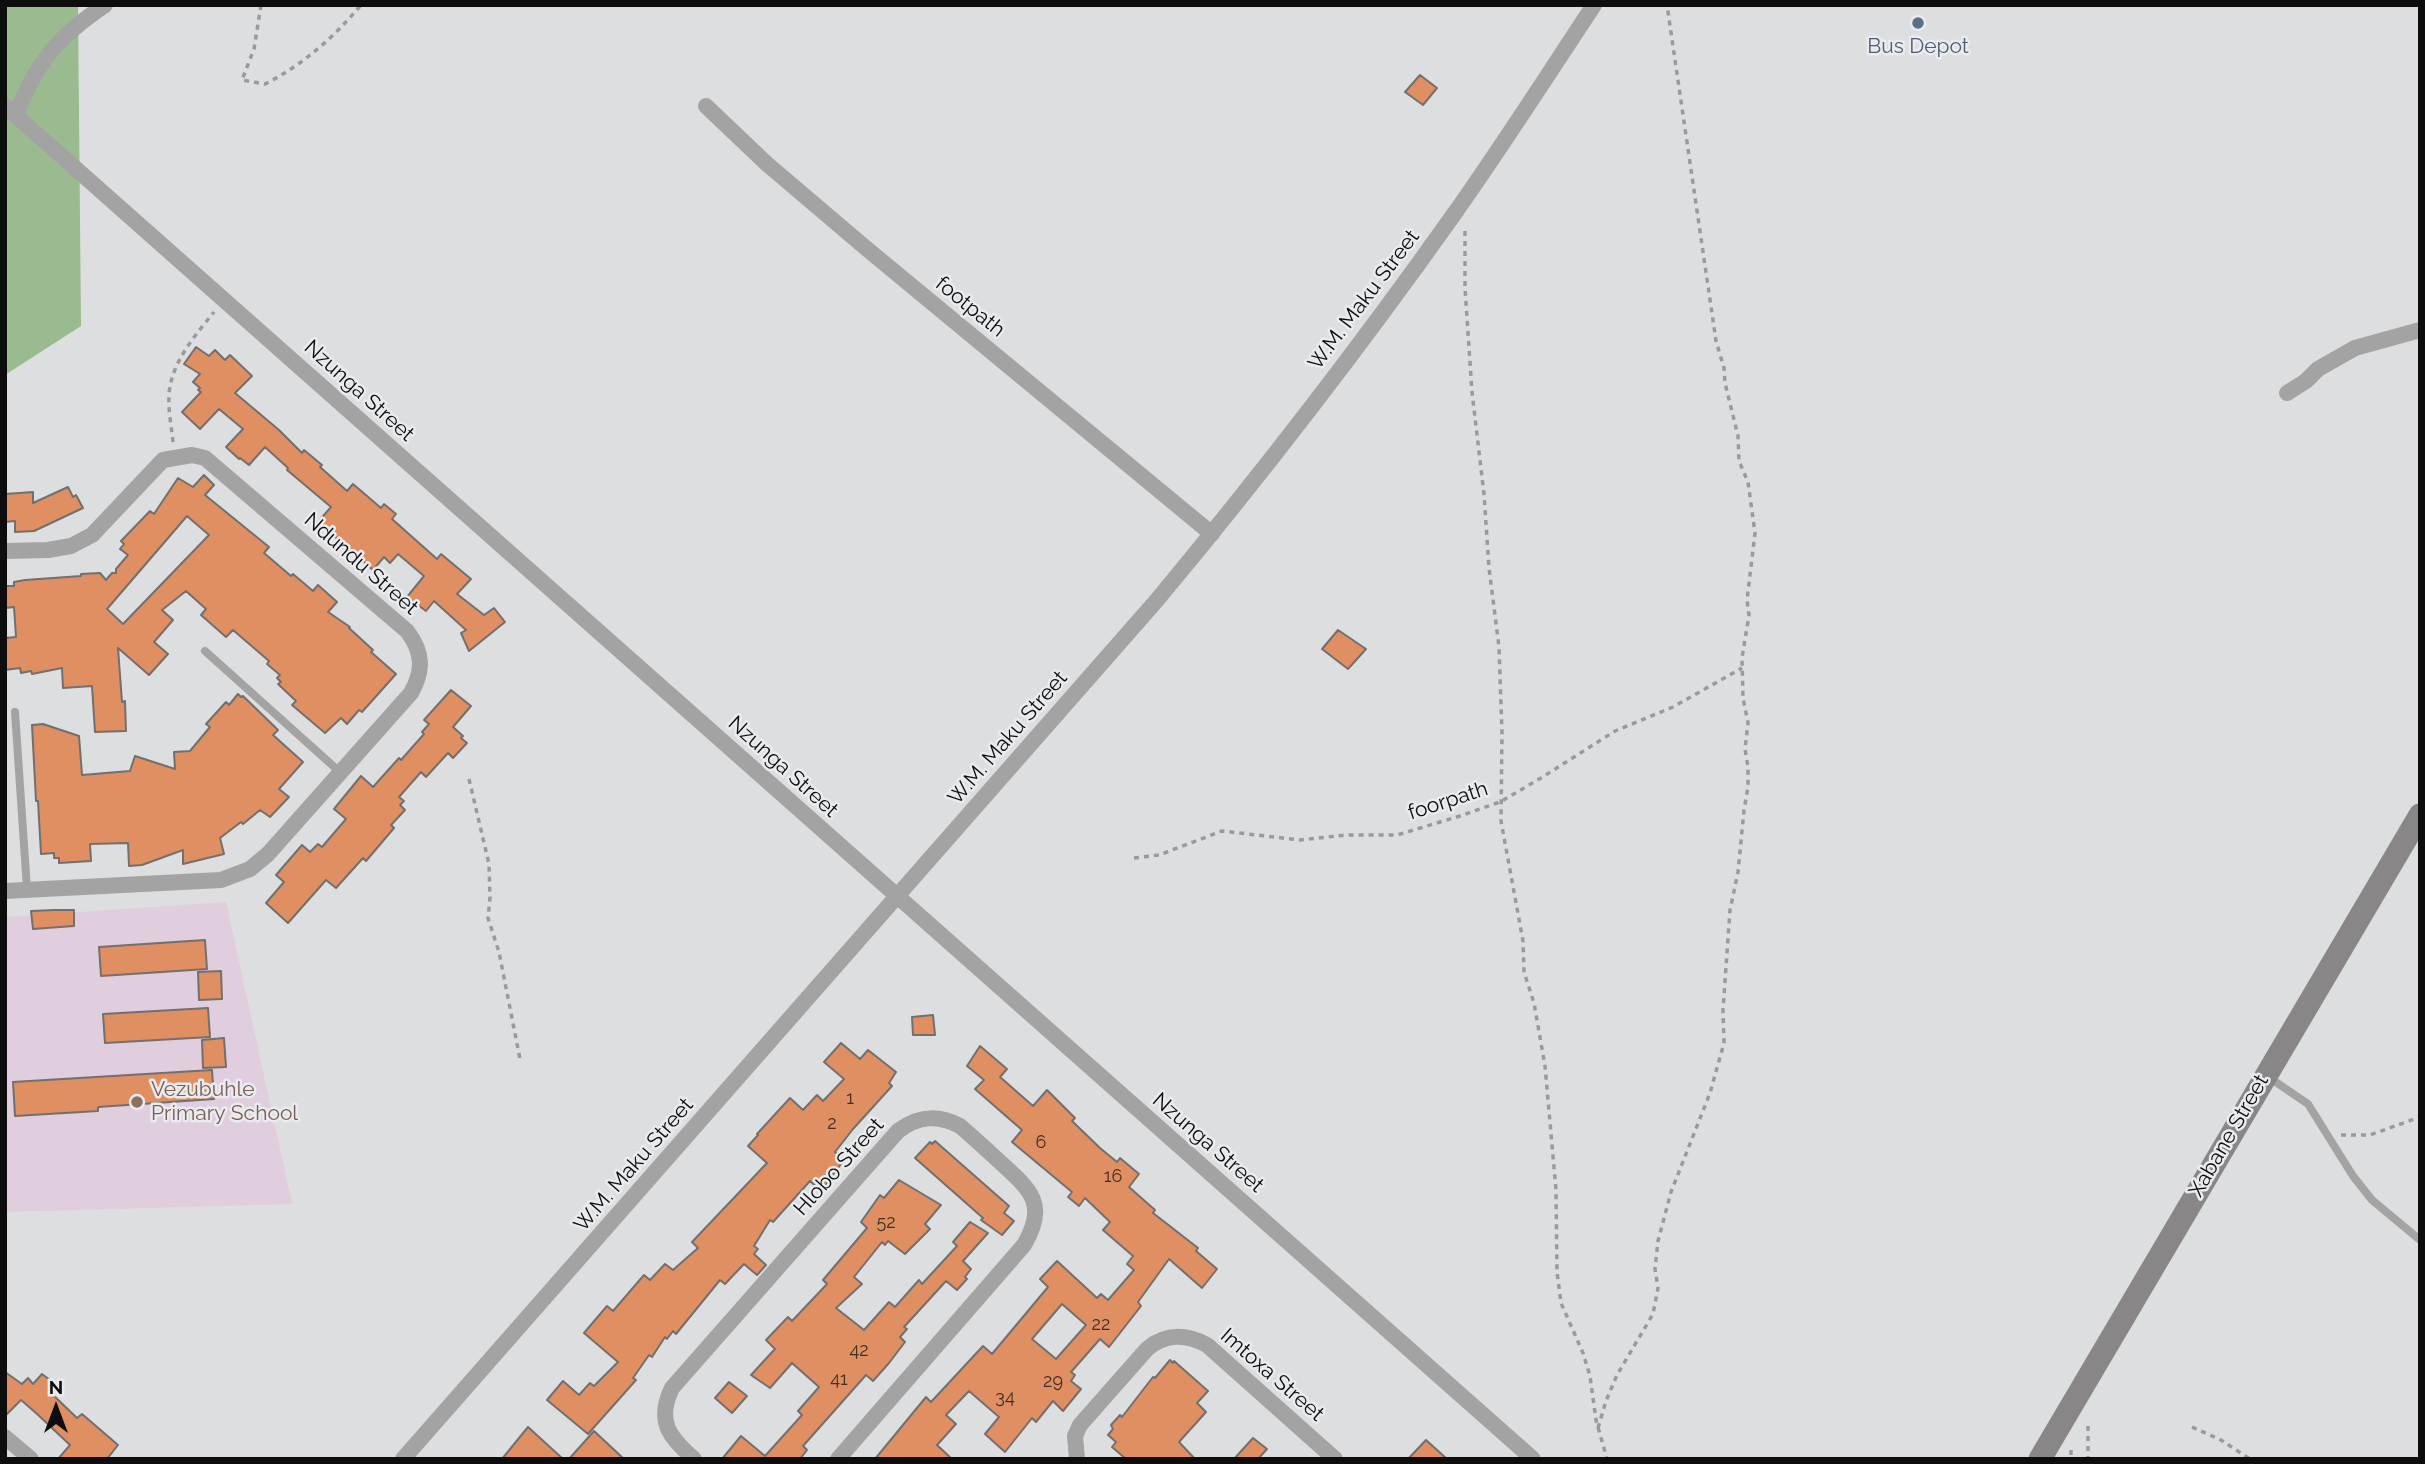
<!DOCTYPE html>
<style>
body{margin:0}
#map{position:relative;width:2425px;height:1464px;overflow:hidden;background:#dddee0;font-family:Raleway,sans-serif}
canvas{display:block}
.frame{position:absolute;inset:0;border:7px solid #0d0d0e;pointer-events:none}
.north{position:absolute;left:21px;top:1373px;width:70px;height:70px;-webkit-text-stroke:5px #eaebee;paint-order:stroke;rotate:0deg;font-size:19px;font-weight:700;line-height:28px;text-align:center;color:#0d0d0e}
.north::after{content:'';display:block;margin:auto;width:24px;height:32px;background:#0d0d0e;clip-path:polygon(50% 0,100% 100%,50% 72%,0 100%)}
</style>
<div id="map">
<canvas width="2425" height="1464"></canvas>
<div class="frame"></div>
<div class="north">N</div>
</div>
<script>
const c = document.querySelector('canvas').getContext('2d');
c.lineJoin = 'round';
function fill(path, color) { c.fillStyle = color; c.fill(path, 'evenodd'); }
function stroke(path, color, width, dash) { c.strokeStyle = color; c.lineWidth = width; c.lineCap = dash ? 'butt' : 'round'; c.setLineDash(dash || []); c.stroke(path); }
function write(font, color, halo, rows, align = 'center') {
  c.font = font + ' Raleway,sans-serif'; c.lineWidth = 5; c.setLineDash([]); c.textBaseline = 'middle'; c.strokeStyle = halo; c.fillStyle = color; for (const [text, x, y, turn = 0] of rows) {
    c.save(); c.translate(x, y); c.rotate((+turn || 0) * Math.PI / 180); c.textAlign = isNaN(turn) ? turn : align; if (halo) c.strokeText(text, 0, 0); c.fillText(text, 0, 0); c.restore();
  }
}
fill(new Path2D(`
 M226,902L292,1204L5,1212V917Z`), '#e0cede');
fill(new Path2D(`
 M5,5H78L81,326L5,375Z`), '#9abb90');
const building = new Path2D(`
 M1420,75L1437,88L1423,105L1405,92Z
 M196,347L209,356L215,350L225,360L230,355L252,376L235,393L279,430L302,453L304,450L322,465L320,467L347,491L353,484L381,508L384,504L396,514L392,519L437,559L441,554L471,579L457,594L484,615L494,608L505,622L469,651L461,633L466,630L434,601L426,611L407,597L424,576L398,554L390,563L384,557L373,570L318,522L331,507L287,470L288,468L265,447L249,465L240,458L239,459L226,447L243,429L219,409L200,429L182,412L201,392L198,390L200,388L193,382L200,374L184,364Z
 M204,475L214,485L205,495L269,547L264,553L291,576L293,574L313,591L318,585L337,602L328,612L350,627L349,628L373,650L371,652L396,674L362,712L359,710L347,724L341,718L325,733L292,705L296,701L278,684L281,682L277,678L280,675L267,664L269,661L233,630L226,637L201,615L206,609L186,591L162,610L173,620L154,642L168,654L149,675L118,648L122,702L125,701L126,731L95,732L92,686L63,688L62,668L32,674L31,671L21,673L20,668L5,670V638L16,637L14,607L5,608V586H14V582L25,580L81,576V574L100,573L106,580L112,573H116V569L128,555L120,549L124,544L121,541L150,511L154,514L178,478L193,487ZM187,516L209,535L123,624L107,609Z
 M68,487L73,497L76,495L83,508L34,531L15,532V521L5,522V494L33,492V503Z
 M1338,630L1366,649L1348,669L1322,649Z
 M451,690L471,706L453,727L463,736L461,738L467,743L453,758L448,753L426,777L421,772L399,797L404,801L400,805L405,810L391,825L394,828L366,861L363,858L336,888L326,880L288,923L266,903L284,882L276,875L302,845L310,852L318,844L322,847L346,819L334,809L361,776L373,787L399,758L401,760L424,734L422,732L429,724L424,720Z
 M238,694L241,697L243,696L278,730L273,735L303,762L279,789L289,797L270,817L260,810L243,824L241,822L220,838L224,854L183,864V850L142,865L129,866L128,843L90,844L91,861L59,863V858H54V853L41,854L38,801H36L32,725L43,724L79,736L82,775L130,771L135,756L175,769L174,752L190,751L210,727L206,724L226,702L229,705Z
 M55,910H74V926L33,929L31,911Z
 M205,940L207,969L101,976L99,947Z
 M221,971L222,999L199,1000L198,972Z
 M208,1008L210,1037L105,1043L103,1014Z
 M933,1015L935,1035H913L912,1017Z
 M224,1038L226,1067L203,1068L202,1040Z
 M841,1043L860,1059L868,1050L896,1072L889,1083L892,1086L853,1129L835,1152L844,1160L821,1191L810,1181L773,1222L770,1220L754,1246L758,1249L754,1254L766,1265L757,1275L744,1264L725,1284L720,1280L676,1334L673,1331L667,1339L665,1337L652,1357L649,1355L633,1378L636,1380L588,1434L547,1400L563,1381L579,1395L590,1383L594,1386L618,1362L584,1333L607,1306L613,1311L644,1275L650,1280L665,1264L673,1270L698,1248L692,1242L767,1163L748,1146L758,1135L757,1134L790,1098L803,1110L817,1095L823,1101L844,1079L824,1062Z
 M980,1046L1007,1069L1000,1077L1033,1106L1047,1090L1075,1118L1072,1121L1100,1148L1117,1162L1120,1158L1139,1174L1129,1187L1155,1210L1153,1213L1198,1248L1196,1251L1217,1269L1202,1288L1169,1259L1138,1302L1141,1306L1109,1347L1100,1339L1071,1372L1075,1375L1071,1381L1081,1389L1063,1411L1053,1401L1036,1422L1032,1418L1005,1452L985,1434L999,1417L969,1391L946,1415L956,1424L937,1445L952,1459H875L926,1397L931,1402L983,1346L992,1354L1048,1287L1040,1279L1057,1261L1097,1298L1101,1294L1108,1300L1134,1270L1127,1264L1133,1256L1103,1230L1110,1222L1085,1198L1079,1206L1068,1197L1072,1192L1012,1142L1022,1130L975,1089L984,1080L967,1066ZM1062,1304L1086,1325L1056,1359L1032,1339Z
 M212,1070L214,1099L98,1107V1111L15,1116L13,1082Z
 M935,1141L1009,1206L1004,1213L1014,1221L1002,1235L981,1220L983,1218L915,1158L930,1142L932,1144Z
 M899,1180L941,1205L925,1224L930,1229L905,1254L888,1241L885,1245L882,1242L854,1277L862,1284L836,1308L864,1330L889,1302L895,1307L919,1280L922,1284L957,1246L953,1242L970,1222L988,1233L963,1261L971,1269L965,1277L967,1279L957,1290L946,1281L904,1327L907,1329L900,1337L905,1342L889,1363L873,1381L866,1375L803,1446L807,1450L800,1459H722L741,1436L765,1456L802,1415L798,1411L819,1387L792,1363L770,1388L751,1375L775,1349L766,1340L788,1317L792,1321L827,1284L823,1280L867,1228L861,1222L880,1195L884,1198Z
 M1170,1360L1173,1363L1174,1361L1208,1391L1197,1403L1206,1412L1179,1442L1195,1459H1126L1112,1447L1116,1442L1108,1435L1113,1429L1111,1425L1120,1415L1122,1417L1153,1377L1155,1378Z
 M5,1372L22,1384L28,1378L33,1384L42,1374L58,1386L52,1394L77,1418L82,1414L118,1445L107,1459H58L70,1445L36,1413L21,1400L5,1416Z
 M729,1382L747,1396L732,1413L715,1398Z
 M528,1427L563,1459H502Z
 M594,1431L624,1459H569Z
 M1253,1438L1267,1449L1258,1459H1234Z
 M1426,1440L1447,1459H1408Z`);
fill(building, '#df8f62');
stroke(building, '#726f6e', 2);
stroke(new Path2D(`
 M261,5L254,49L242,80L265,84C304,64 333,38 361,5
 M1465,231V288L1472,392L1484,494L1489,568L1499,647L1502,733L1501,821L1523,941L1524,972L1534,1003L1545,1066L1556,1190L1557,1272L1561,1303L1583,1353L1590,1376L1596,1420L1607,1459
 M173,442C171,422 166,401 171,382C177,356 198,332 214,312
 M469,779L489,864L490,898L488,918L499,952L520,1059
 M1134,858L1159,855L1222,831L1300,840L1346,835H1397L1460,816L1500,802L1541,778L1615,731L1673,707L1742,668
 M2341,1135H2370L2420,1117
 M2088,1426V1459
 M2192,1427L2221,1440L2250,1459
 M1598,1428L1606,1401L1617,1375L1653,1314L1658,1288L1655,1269L1658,1241L1671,1192L1710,1093L1724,1043L1723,1010L1730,910L1738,872L1744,810L1748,787V767L1745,749L1748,723L1743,698L1742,658L1749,615L1747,600L1755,533L1748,482L1739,461L1738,436L1725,383L1724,368L1716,341L1667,5
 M2071,1450V1459`), '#999a9c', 3.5, [5, 5]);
stroke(new Path2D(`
 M205,651L341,773
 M15,712L27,889
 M2267,1076L2308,1104L2353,1176L2372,1200L2420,1240`), '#a4a3a3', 8);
stroke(new Path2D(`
 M5,106L1533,1459
 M706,106L767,164L867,249L1212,534
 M16,116C35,63 59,36 105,5
 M2287,393L2306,381L2318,369L2355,348L2420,330
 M5,551L48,550L71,546L92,535L163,460L192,455L205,458L407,631C423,652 424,670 411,693L268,854L250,869L221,880L5,891
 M5,1437L31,1459
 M403,1459L1157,600C1260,476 1359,348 1452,217C1501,148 1547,76 1594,5
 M694,1459C669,1437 656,1421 672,1388L898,1131C918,1116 938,1114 960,1126C974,1138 987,1150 1001,1163C1031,1190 1048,1205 1024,1245L838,1459
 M1077,1459L1075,1436L1080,1425L1147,1349C1166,1333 1186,1334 1207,1345L1335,1459`), '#a4a3a3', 16);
stroke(new Path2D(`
 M2040,1459L2420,815`), '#888686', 23);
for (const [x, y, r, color] of [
 [1918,23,7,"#5c6f8a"],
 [137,1102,7,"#8d6e63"]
]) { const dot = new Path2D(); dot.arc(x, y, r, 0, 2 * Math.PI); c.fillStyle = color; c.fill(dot); stroke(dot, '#eaebee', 2.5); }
write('18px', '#422e23', null, [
 ["1",850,1099],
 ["2",832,1124],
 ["6",1041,1143],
 ["16",1113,1177],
 ["52",886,1223],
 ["22",1101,1325],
 ["42",859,1351],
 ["41",839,1380],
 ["29",1053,1382],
 ["34",1005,1398]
]);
write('21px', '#4e5e75', '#eaebee', [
 ["Bus Depot",1918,47]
]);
write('21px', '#0d0d0e', '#eaebee', [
 ["W.M. Maku Street",1364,300,-53],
 ["footpath",970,307,39],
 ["Nzunga Street",359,391,42],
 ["Ndundu Street",361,564,41],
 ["W.M. Maku Street",1008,738,-49],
 ["Nzunga Street",783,767,42],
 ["foorpath",1448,801,-18],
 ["Xabane Street",2229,1136,-60],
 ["Nzunga Street",1208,1143,41],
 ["W.M. Maku Street",634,1165,-49],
 ["Hlobo Street",839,1167,-48],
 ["Imtoxa Street",1272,1375,41]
]);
write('21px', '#785e54', '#eaebee', [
 ["Vezubuhle",151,1090],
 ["Primary School",151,1114]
], 'left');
</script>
